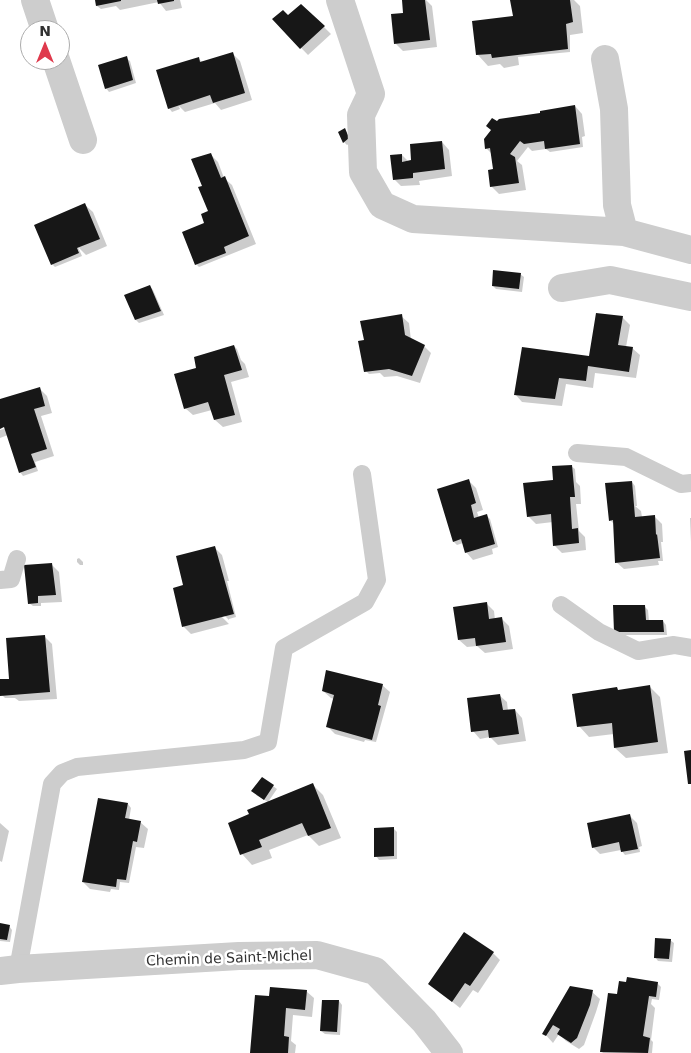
<!DOCTYPE html>
<style>
body{margin:0}
#map{position:relative;width:691px;height:1053px;overflow:hidden;background:#fff;font-family:"DejaVu Sans",sans-serif}
canvas{display:block}
.north{position:absolute;left:20px;top:20px;width:50px;height:50px;box-sizing:border-box;background:#fff;border:1px solid #acacac;border-radius:50%;rotate:0deg;font-size:14px;font-weight:700;line-height:20px;text-align:center;color:#303030}
.north::after{content:'';display:block;margin:auto;width:18px;height:22px;background:#df394c;clip-path:polygon(50% 0,100% 100%,50% 72%,0 100%)}
</style>
<div id="map">
<canvas width="691" height="1053"></canvas>
<div class="north">N</div>
</div>
<script>
const c = document.querySelector('canvas').getContext('2d');
c.lineJoin = 'round';
function fill(path, color) { c.fillStyle = color; c.fill(path, 'evenodd'); }
function stroke(path, color, width, dash) { c.strokeStyle = color; c.lineWidth = width; c.lineCap = dash ? 'butt' : 'round'; c.setLineDash(dash || []); c.stroke(path); }
function write(font, color, halo, rows, align = 'center') {
  c.font = font + ' "DejaVu Sans",sans-serif'; c.lineWidth = 5; c.setLineDash([]); c.textBaseline = 'middle'; c.strokeStyle = halo; c.fillStyle = color; for (const [text, x, y, turn = 0] of rows) {
    c.save(); c.translate(x, y); c.rotate((+turn || 0) * Math.PI / 180); c.textAlign = isNaN(turn) ? turn : align; if (halo) c.strokeText(text, 0, 0); c.fillText(text, 0, 0); c.restore();
  }
}
fill(new Path2D(`
 M96,0H180L182,8L166,11L159,2L120,10L116,6L101,9L97,6Z
 M407,0H426L432,6L437,47L403,51L396,44Z
 M524,0H574L580,6L583,33L570,35V52L518,57L519,65L504,68L500,64L488,66L478,55L514,17Z
 M288,17L324,27L331,34L308,55L273,19Z
 M233,54L240,61L252,100L221,110L215,103L185,112L178,105L180,109L172,112L169,108L198,58L202,62Z
 M126,58L130,61L136,83L109,92L106,88Z
 M575,106L582,114L585,136L582,137L583,147L550,152L546,149L532,151L528,147L517,161L522,165L526,190L499,194L491,186L495,170L493,155L486,148L498,123Z
 M345,130L352,142L347,145L344,142Z
 M442,142L449,150L452,176L419,181L420,185L401,186L394,179L402,155L409,162Z
 M210,154L218,162L224,178L232,185L256,244L199,267L196,264L209,212L203,187Z
 M85,205L93,212L107,246L86,255L78,247L82,256L55,267L52,264Z
 M520,274L524,277L522,292L496,289L493,286Z
 M150,286L153,290L164,315L139,323L136,320Z
 M401,316L409,323L411,340L424,346L431,353L420,383L397,376L384,377L380,373L369,374L366,371L365,341Z
 M622,317L630,325L626,347L632,348L640,355L636,378L595,373L593,388L566,384L562,406L522,402L515,394L590,357Z
 M234,346L237,349L241,360L245,364L249,377L231,382L242,422L223,427L215,420L212,410L193,415L185,408L199,369Z
 M39,388L47,396L52,413L41,416L54,456L35,462L38,471L23,476L20,472L8,435L0,438V430L10,427V424L0,427V401Z
 M571,466L575,469L576,482L580,486L581,504H576L579,531L585,537L586,550L562,553L555,546L553,522L536,524L528,516L554,481Z
 M469,481L476,488L483,510L477,512L479,518L487,516L490,519L498,547L492,549L493,554L473,560L466,552L463,543L457,545L454,542Z
 M632,482L635,486L637,506H635L641,511L642,517L654,516L662,524L663,542H661L663,561H658L659,565L624,569L616,562L614,524L610,520Z
 M690,518H691V542Z
 M215,548L222,555L229,581H227L236,617L229,619V620L220,611L218,613L229,624L191,634L184,627L174,589L185,586Z
 M79,558L83,562V565H80L77,562V559Z
 M51,564L59,572L62,602L41,603V606H33L29,603Z
 M486,603L494,611L495,620L502,619L509,626L513,649L485,653L477,646L467,647L459,640Z
 M645,607L648,610L649,621H663L666,625L667,635H619L615,631Z
 M44,636L52,644L57,699L19,701L15,698H5L2,695L9,680Z
 M382,685L390,692L376,742L365,740L364,742L335,734L327,726L334,699L331,698L323,691Z
 M649,686L660,697L668,753L626,758L615,748L614,734L589,737L579,726L619,691Z
 M499,695L507,702L508,711L515,710L522,718L526,741L498,745L490,737L480,739L473,731Z
 M312,784L323,795L341,838L319,846L308,835L269,850L272,858L252,865L242,854L251,815L268,802L256,795L273,786L277,789L268,802Z
 M128,804L131,808L129,820L140,822L148,829L144,848L136,847L129,883L120,882L119,890L111,889L110,892L90,889L83,882Z
 M630,816L637,823L642,846L639,847L640,852L625,855L621,850L600,854L593,847Z
 M0,823L9,831L2,862L0,861Z
 M393,828L397,832V859L379,860L376,856Z
 M0,925L9,926L12,930L10,942L0,941Z
 M670,940L674,943L672,962L658,961L655,957Z
 M493,953L500,960L478,993L473,990L460,1008L430,984Z
 M657,983L661,987L659,1000L652,999L651,1004L655,1008L651,1040L653,1042L652,1053H603L602,1052L621,996Z
 M571,987L592,992L600,999L596,1012L584,1045L579,1049L566,1041L559,1034L553,1043L544,1033Z
 M306,991L314,998L312,1017L293,1015L291,1041L296,1045L295,1053H251L271,998Z
 M339,1001L342,1005L340,1035L325,1034L321,1031Z`), '#0003');
fill(new Path2D(`
 M95,0H121V1L96,6Z
 M157,0H174V1L158,4Z
 M402,0H425L430,40L394,44L391,14L403,13Z
 M510,0H570L573,22L566,24L568,49L492,58L491,54L476,55L472,21L513,16Z
 M301,4L325,26L300,49L272,19L283,10L288,15Z
 M233,52L245,93L213,103L210,95L168,109L156,70L199,57L200,62Z
 M127,56L133,80L105,89L98,65Z
 M575,105L580,144L545,149L544,141L524,144L520,141L510,154L515,157L519,183L490,187L488,170L493,169L490,148L485,149L484,139L491,130L486,126L492,118L497,121L499,119L540,113V111Z
 M345,128L349,138L343,143L338,132Z
 M442,141L445,169L413,173V178L393,180L390,155L402,154V162L411,160L410,144Z
 M211,153L221,178L225,176L249,236L224,247L226,253L195,265L182,232L204,223L201,214L208,211L198,187L202,186L191,159Z
 M85,203L100,239L77,248L79,253L51,265L34,225Z
 M493,270L521,273L519,289L492,286Z
 M150,285L161,311L135,320L124,295Z
 M596,313L623,316L618,345L633,347L629,372L588,366L586,381L559,378L555,399L514,395L522,347L589,356Z
 M402,314L405,335L425,345L412,376L389,369L364,372L358,341L364,340L360,321Z
 M234,345L242,370L224,375L235,415L214,420L208,402L184,409L174,374L196,368L194,357Z
 M40,387L45,406L34,409L47,449L31,454L36,467L19,473L4,427L0,429V399Z
 M572,465L575,497H570L572,529L578,528L579,543L553,546L551,514L527,517L523,483L553,480L552,466Z
 M469,479L476,503L471,505L474,518L487,514L495,544L465,553L461,539L453,542L437,489Z
 M632,481L635,517L655,515L656,535L657,534L660,558L615,563L613,520L609,521L605,483Z
 M215,546L234,614L182,627L173,588L183,585L176,556Z
 M52,563L56,595L38,596V603L28,604L24,565Z
 M487,602L489,619L502,617L506,642L476,646L475,638L458,640L453,607Z
 M613,605H645L646,620H663L664,632H614Z
 M45,635L50,692L0,696V679H9L6,638Z
 M326,670L383,684L378,705L381,706L372,740L326,727L334,695L322,691Z
 M650,685L658,742L614,748L612,723L577,727L572,694L617,687L618,690Z
 M500,694L503,710L515,709L519,734L489,738L488,730L471,732L467,698Z
 M691,750V784H688L684,751Z
 M262,777L274,785L264,800L251,791Z
 M313,783L331,828L308,836L302,823L259,840L262,847L240,855L228,823L249,814L247,810Z
 M98,798L128,803L125,818L141,821L137,842L133,841L126,880L117,879L116,887L82,882Z
 M630,814L638,849L621,852L619,842L592,848L587,823Z
 M394,827V856L374,857V828Z
 M0,923L10,925L7,940L0,939Z
 M464,932L494,952L470,986L465,983L452,1002L428,984Z
 M655,938L671,939L669,959L654,958Z
 M627,977L658,982L656,997L649,996L643,1036L650,1038L648,1053L600,1052L608,993L617,994L619,981L626,982Z
 M570,986L593,990L590,1005L577,1038L571,1043L557,1034L560,1029L553,1025L546,1036L542,1034Z
 M270,987L307,990L305,1010L286,1008L284,1036L289,1037L288,1053H250L255,995L269,996Z
 M322,1000H339L337,1032L320,1031Z`), '#171717');
stroke(new Path2D(`
 M577,453L626,457L681,484L691,483
 M0,580L11,579L17,559
 M561,605L599,632L638,651L674,645L691,648
 M18,969L52,784L62,773L77,767L244,750L268,742L284,648L365,602L377,580L362,474`), '#cdcdcd', 18);
stroke(new Path2D(`
 M35,0L45,30
 M340,0L371,94L361,115L363,172L382,205L413,219L624,232L691,250
 M605,59L614,109L617,205L624,232
 M56,60L83,140
 M562,288L610,280L691,297
 M0,971L18,969L239,956L317,955L375,971L424,1021L449,1053`), '#cdcdcd', 28);
write('14px', '#303030', '#fff', [
 ["Chemin de Saint-Michel",229,959,-2]
]);
</script>
